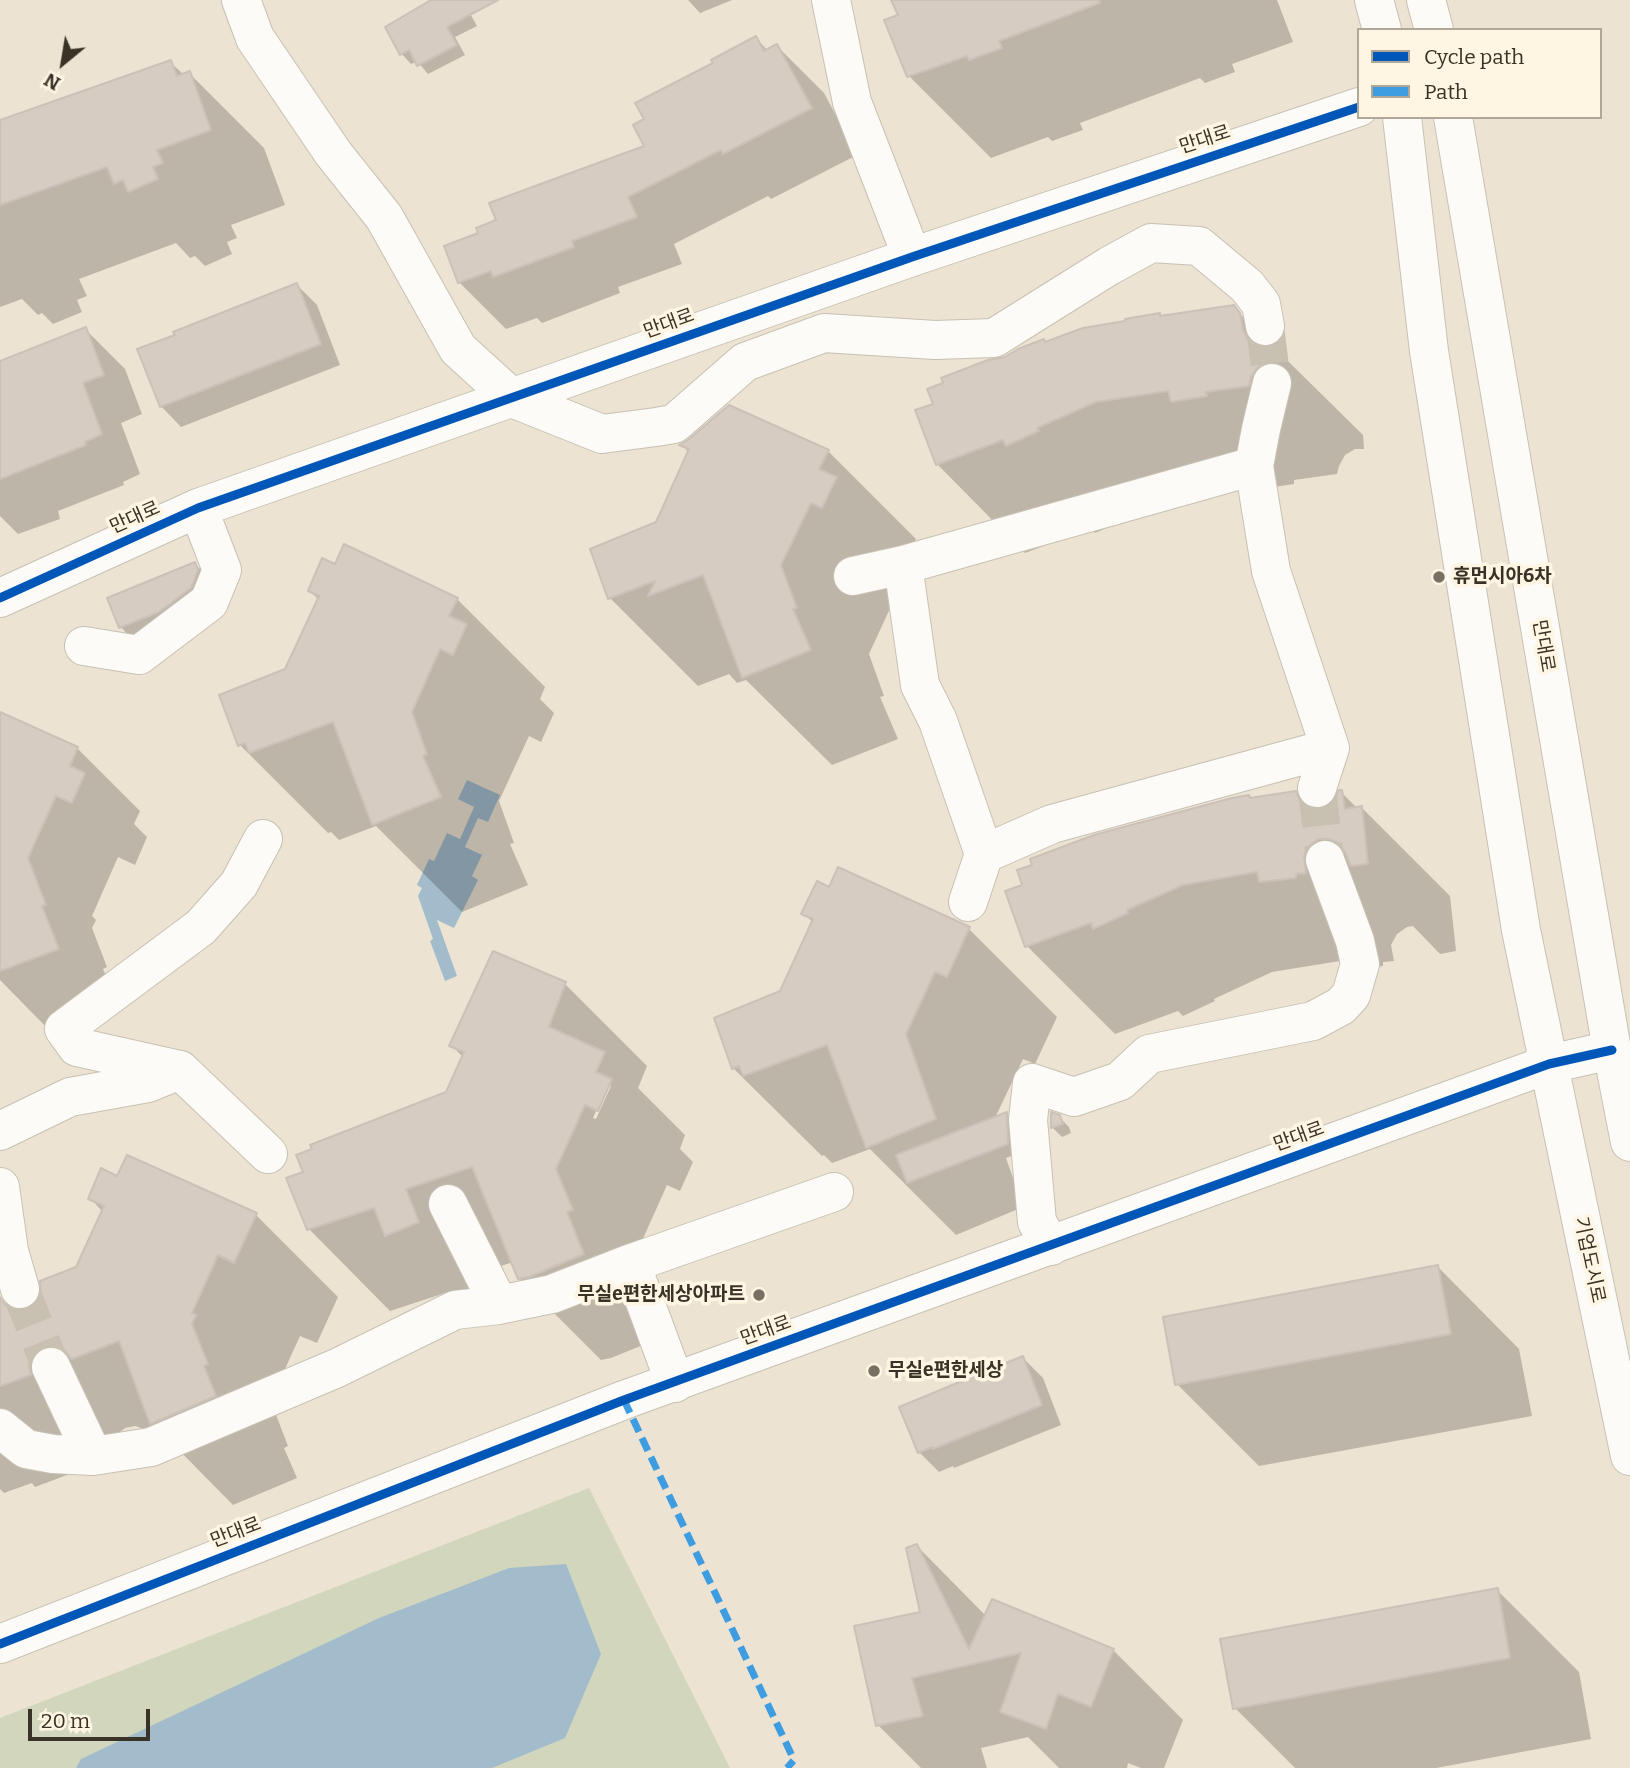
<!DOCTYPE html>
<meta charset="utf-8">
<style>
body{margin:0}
#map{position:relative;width:1630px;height:1768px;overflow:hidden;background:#ece3d2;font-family:Bitter,serif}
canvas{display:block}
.legend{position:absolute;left:1357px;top:28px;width:245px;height:91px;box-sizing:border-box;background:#fef5e2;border:2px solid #afa797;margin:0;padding:9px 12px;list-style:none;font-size:21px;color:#393327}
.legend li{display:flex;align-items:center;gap:14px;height:35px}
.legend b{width:35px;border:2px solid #afa797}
.north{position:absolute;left:28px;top:28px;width:70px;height:70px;-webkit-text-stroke:5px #fef5e2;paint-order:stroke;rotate:210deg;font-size:19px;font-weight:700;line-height:28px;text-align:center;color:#393327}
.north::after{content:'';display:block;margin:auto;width:24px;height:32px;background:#393327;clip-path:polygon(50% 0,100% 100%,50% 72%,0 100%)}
.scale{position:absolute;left:28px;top:1709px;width:122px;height:32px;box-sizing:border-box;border:4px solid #393327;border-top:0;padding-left:9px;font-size:21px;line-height:24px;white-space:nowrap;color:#393327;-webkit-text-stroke:5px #fef5e2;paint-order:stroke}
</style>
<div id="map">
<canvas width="1630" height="1768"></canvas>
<ul class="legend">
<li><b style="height:9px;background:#0057b8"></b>Cycle path</li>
<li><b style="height:9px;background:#3e9de0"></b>Path</li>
</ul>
<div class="north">N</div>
<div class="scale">20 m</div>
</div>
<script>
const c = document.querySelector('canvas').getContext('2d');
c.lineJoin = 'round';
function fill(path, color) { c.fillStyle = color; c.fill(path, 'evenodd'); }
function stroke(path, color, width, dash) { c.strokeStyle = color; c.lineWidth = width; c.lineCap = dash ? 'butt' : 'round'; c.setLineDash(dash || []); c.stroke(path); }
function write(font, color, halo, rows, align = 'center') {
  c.font = font + ' Bitter,"Noto Sans KR",serif'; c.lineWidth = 7; c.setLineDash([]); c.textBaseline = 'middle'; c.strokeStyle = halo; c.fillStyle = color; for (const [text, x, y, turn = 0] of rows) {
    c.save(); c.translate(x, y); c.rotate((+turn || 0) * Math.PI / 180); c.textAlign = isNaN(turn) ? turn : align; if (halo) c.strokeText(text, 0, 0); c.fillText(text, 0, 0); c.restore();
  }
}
fill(new Path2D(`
 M589,1488L730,1768H0V1718Z`), '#d1d6bd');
fill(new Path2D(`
 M467,780L500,795L488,822L478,818L465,847L482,855L472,876L478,880L454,928L437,920L457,976L445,981L430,941L433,939L418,896L422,888L417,885L429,859L434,861L447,833L460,839L474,807L458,799Z
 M566,1564L601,1654L565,1738L492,1768H76L81,1759L379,1618L509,1568Z`), '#a3bccc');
fill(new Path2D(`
 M434,0H459L467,8L477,26L455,37L465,55L428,74L417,61L411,64L402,54Z
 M688,0H732L700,13Z
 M893,0H1277L1293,42L1232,64L1235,72L1205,83L1200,78L1080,123L1083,130L1052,141L1048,137L991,158L909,76L900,15Z
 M756,38L768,51L777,46L824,93L857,155L771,199L768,196L674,244L682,264L618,287L620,293L542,323L537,318L506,329L459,282L481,234L647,147L715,64Z
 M170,62L184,75L189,73L264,148L285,205L231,225L237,238L227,242L232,254L205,266L195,256L190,258L176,243L79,279L87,296L77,300L82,312L53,324L42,313L38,315L22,299L0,307V121Z
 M297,285L317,305L340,365L181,427L161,406Z
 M1233,307L1363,435L1364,449H1355L1345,455L1339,466L1337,474L1294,480V484L1261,489L1251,480L1126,520L1095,533L1091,528L1025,553L937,464L935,405L1006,358L1046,344L1159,315L1162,317Z
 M86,330L125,369L142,414L121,423L140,474L123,482L124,485L58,511L60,519L18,534L0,516V363Z
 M682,445L828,451L916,539L910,552L899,589L869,654L884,696L880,697L898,739L832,765L746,680L737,683L729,674L698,686L610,598L657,523L689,453Z
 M195,564L205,574L200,598L130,637L121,627Z
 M336,567L457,599L545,687L540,699L554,713L541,742L529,736L499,801L514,843L510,844L528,885L462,912L376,826L339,840L331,832L328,833L240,745L286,670L319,600L310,591Z
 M0,713L77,748L140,811L134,824L147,837L135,865L118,857L92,916L96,920L92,928L107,967L103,969L121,1011L55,1036L0,980Z
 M1341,792L1358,809L1362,808L1450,896L1456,951L1440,954L1413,926L1407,927L1397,934L1391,945L1394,961L1383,962V966L1349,970L1340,961L1272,972L1214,999L1215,1001L1183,1016L1178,1011L1115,1034L1027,946L1024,886L1249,797L1252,800L1295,793L1313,811H1321L1333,805Z
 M830,889L968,928L1057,1017L1035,1064L1023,1059L995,1118L1006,1114L1016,1123L1017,1154L1006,1158L1023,1207L956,1235L870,1149L832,1163L824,1155L822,1156L733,1068L781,992L813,923L804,913Z
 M565,984L647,1066L638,1088L685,1135L680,1149L693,1162L680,1191L667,1185L637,1252L665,1336L611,1358L601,1360L519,1278L513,1262L486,1271L469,1316L445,1293L390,1311L309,1229L305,1173L447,1093L463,1057L451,1045ZM608,1083L611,1086L596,1119L593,1118Z
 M1059,1117L1069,1127L1071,1133L1062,1137L1052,1127Z
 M118,1178L256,1215L338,1297L317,1343L300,1336L273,1395V1407L288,1446L284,1448L297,1478L233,1505L165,1436L135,1426L125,1428L114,1437L107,1460L35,1487L32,1483L4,1493L0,1489V1299L11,1310L26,1312L37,1306L78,1268L103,1212L90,1198Z
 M1438,1267L1519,1349L1532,1416L1259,1466L1177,1384Z
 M1023,1358L1043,1378L1061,1425L954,1468L953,1466L939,1472L919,1452Z
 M917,1546L986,1616L1113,1650L1183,1720L1164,1768H1141L1128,1763L1127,1768H1059L1028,1737L981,1748L987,1768H921L878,1725L922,1613Z
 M1497,1590L1579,1672L1591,1739L1436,1768H1295L1235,1708Z`), '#0003');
const building = new Path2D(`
 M431,0H498L447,27L457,45L417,66L409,50L400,55L385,27Z
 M891,0H1099L1100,3L999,41L1002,48L969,60L967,56L907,77L884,20L898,15Z
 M756,36L764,51L777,44L812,108L723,154L721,150L628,197L637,217L572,241L574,247L493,277L491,271L458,283L444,246L478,233L476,228L496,220L489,203L644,146L633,125L644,119L635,103L713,63L711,60Z
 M171,60L177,76L190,71L211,130L157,150L163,163L153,167L158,179L128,192L123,180L114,184L107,167L0,205V120Z
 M297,283L321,344L160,407L137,349L175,335L173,332Z
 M1234,305L1240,313L1243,330L1249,341L1258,347L1268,348L1275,345L1277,362H1266L1257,368L1251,377L1249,386L1206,392L1207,396L1171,402L1168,391L1096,402L1037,428L1039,431L1006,446L1003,440L936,465L915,410L933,404L927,389L943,383L941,378L988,360L1005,357L1018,349L1044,339L1045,342L1083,328L1125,321V319L1160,313V316Z
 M86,327L104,375L83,383L102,434L85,442L86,445L0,479V361Z
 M729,405L829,450L819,469L837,477L822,508L811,503L781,565L797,608L793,609L811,650L742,678L703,575L648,596L655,581L608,599L590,549L656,522L689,449L679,445L688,440Z
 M344,544L458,598L449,616L467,624L453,655L440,649L412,712L427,754L423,756L441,797L372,825L333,722L249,753L245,743L238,746L219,695L285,669L319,596L308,591L322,558L335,564Z
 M195,562L198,570L191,588L159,612L119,628L107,598Z
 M0,712L78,747L70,766L85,773L72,803L56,796L28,858L46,905L42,906L59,949L0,971Z
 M1339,790H1342L1345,809L1362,806L1368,864L1351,866L1345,852L1338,843L1329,839H1318L1309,846L1304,856L1306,873L1296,874V878L1259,882L1257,872L1183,885L1127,910L1128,913L1093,929L1091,923L1025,947L1005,891L1022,885L1017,870L1032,865L1030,859L1094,835L1232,798L1249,795L1250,798L1296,791L1301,803L1310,809H1321L1332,804Z
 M838,867L970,927L947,977L935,972L906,1034L936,1119L866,1148L827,1045L743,1076L739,1066L732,1069L714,1018L780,991L813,919L801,914L817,881L829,887Z
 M493,951L566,982L549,1027L605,1052L596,1072L612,1079L598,1111L585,1105L556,1169L573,1210L567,1212L584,1254L529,1277L518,1279L472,1167L406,1189L419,1222L385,1236L374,1208L307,1230L286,1178L303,1172L296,1155L312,1149L310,1145L446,1092L464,1052L449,1046Z
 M1007,1112L1008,1144L907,1183L896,1155Z
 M1051,1112L1060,1115L1063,1124L1051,1128Z
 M127,1155L257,1213L234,1263L218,1255L192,1313L196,1315L192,1324L208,1364L204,1366L216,1396L150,1424L119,1341L72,1359L63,1349L52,1345L42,1347L33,1355L29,1365L31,1375L0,1386V1297L5,1305L14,1310H27L35,1305L41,1295L40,1281L76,1267L104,1206L88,1199L101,1168L117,1176Z
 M1438,1265L1451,1334L1175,1385L1163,1317Z
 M1023,1356L1042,1405L933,1449L932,1447L918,1453L899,1407Z
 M917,1544L969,1649L992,1599L1114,1649L1091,1707L1058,1694L1046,1729L1000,1712L1021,1653L912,1678L923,1716L876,1726L854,1626L920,1612L906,1548Z
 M1498,1588L1510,1658L1233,1709L1220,1639Z`);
fill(building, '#d6ccc2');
stroke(building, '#ccc1b8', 2);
stroke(new Path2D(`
 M1265,326L1272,383
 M1317,788L1325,860
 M20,1289L51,1367`), '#c8c0b0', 38, [38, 19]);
const minor = new Path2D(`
 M241,0L255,38L333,153L384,217L458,349L512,398L602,434L656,427L674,424L745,362L824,333L935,340L994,338L1109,266L1151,243L1199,246L1247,286L1261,304L1265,326
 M831,0L852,102L912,257
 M1374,0L1382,30
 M1426,0L1434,30
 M1402,117L1429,351L1521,930L1630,1456
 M1453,117L1612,1050L1630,1142
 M1272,383L1261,429L1254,466L1271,571L1330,748L1317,788
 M903,565L920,685L938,721L984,854
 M853,576L903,565L1254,466
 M0,598L198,508L912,257L1359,107
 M84,646L139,655L209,602L222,570L198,508
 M968,902L984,854L1052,824L1330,748
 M180,1070L77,1047L64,1029L201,927L239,884L263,839
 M0,1131L70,1097L148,1083L180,1070L268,1154
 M0,1187L9,1251L20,1289
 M448,1204L499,1305
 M1051,1246L1037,1222L1028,1120L1032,1083L1074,1097L1120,1081L1149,1054L1313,1021L1341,1006L1351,995L1360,964L1355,941L1325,860
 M629,1264L637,1280L675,1383
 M51,1367L93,1456
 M0,1428L26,1449L53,1454L93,1456L151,1447L337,1368L455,1310L499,1305L552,1294L629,1264L834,1192
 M0,1644L624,1400L1549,1064L1612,1050`);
stroke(minor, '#c8c1b3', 40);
stroke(minor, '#fcfbf8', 38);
stroke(new Path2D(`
 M624,1400L794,1760L787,1768`), '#3e9de0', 7, [14, 7]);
stroke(new Path2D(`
 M0,598L198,508L912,257L1359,107
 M0,1644L624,1400L1549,1064L1612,1050`), '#0057b8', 9);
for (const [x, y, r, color] of [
 [1439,577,7,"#787163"],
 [759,1295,7,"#787163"],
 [874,1371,7,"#787163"]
]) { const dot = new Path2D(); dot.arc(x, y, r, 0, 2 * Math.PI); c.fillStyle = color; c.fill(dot); stroke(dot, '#fef5e2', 2.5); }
write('19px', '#393327', '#fef5e2', [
 ["만대로",1205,140,-18],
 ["만대로",669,324,-20],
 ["만대로",135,518,-24],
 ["만대로",1543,646,80],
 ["만대로",1299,1137,-20],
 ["기업도시로",1589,1260,78],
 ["만대로",766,1331,-20],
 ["만대로",236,1533,-21]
]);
write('bold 19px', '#393327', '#fef5e2', [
 ["휴먼시아6차",1453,577],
 ["무실e편한세상아파트",745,1295,"right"],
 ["무실e편한세상",888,1371]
], 'left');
</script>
